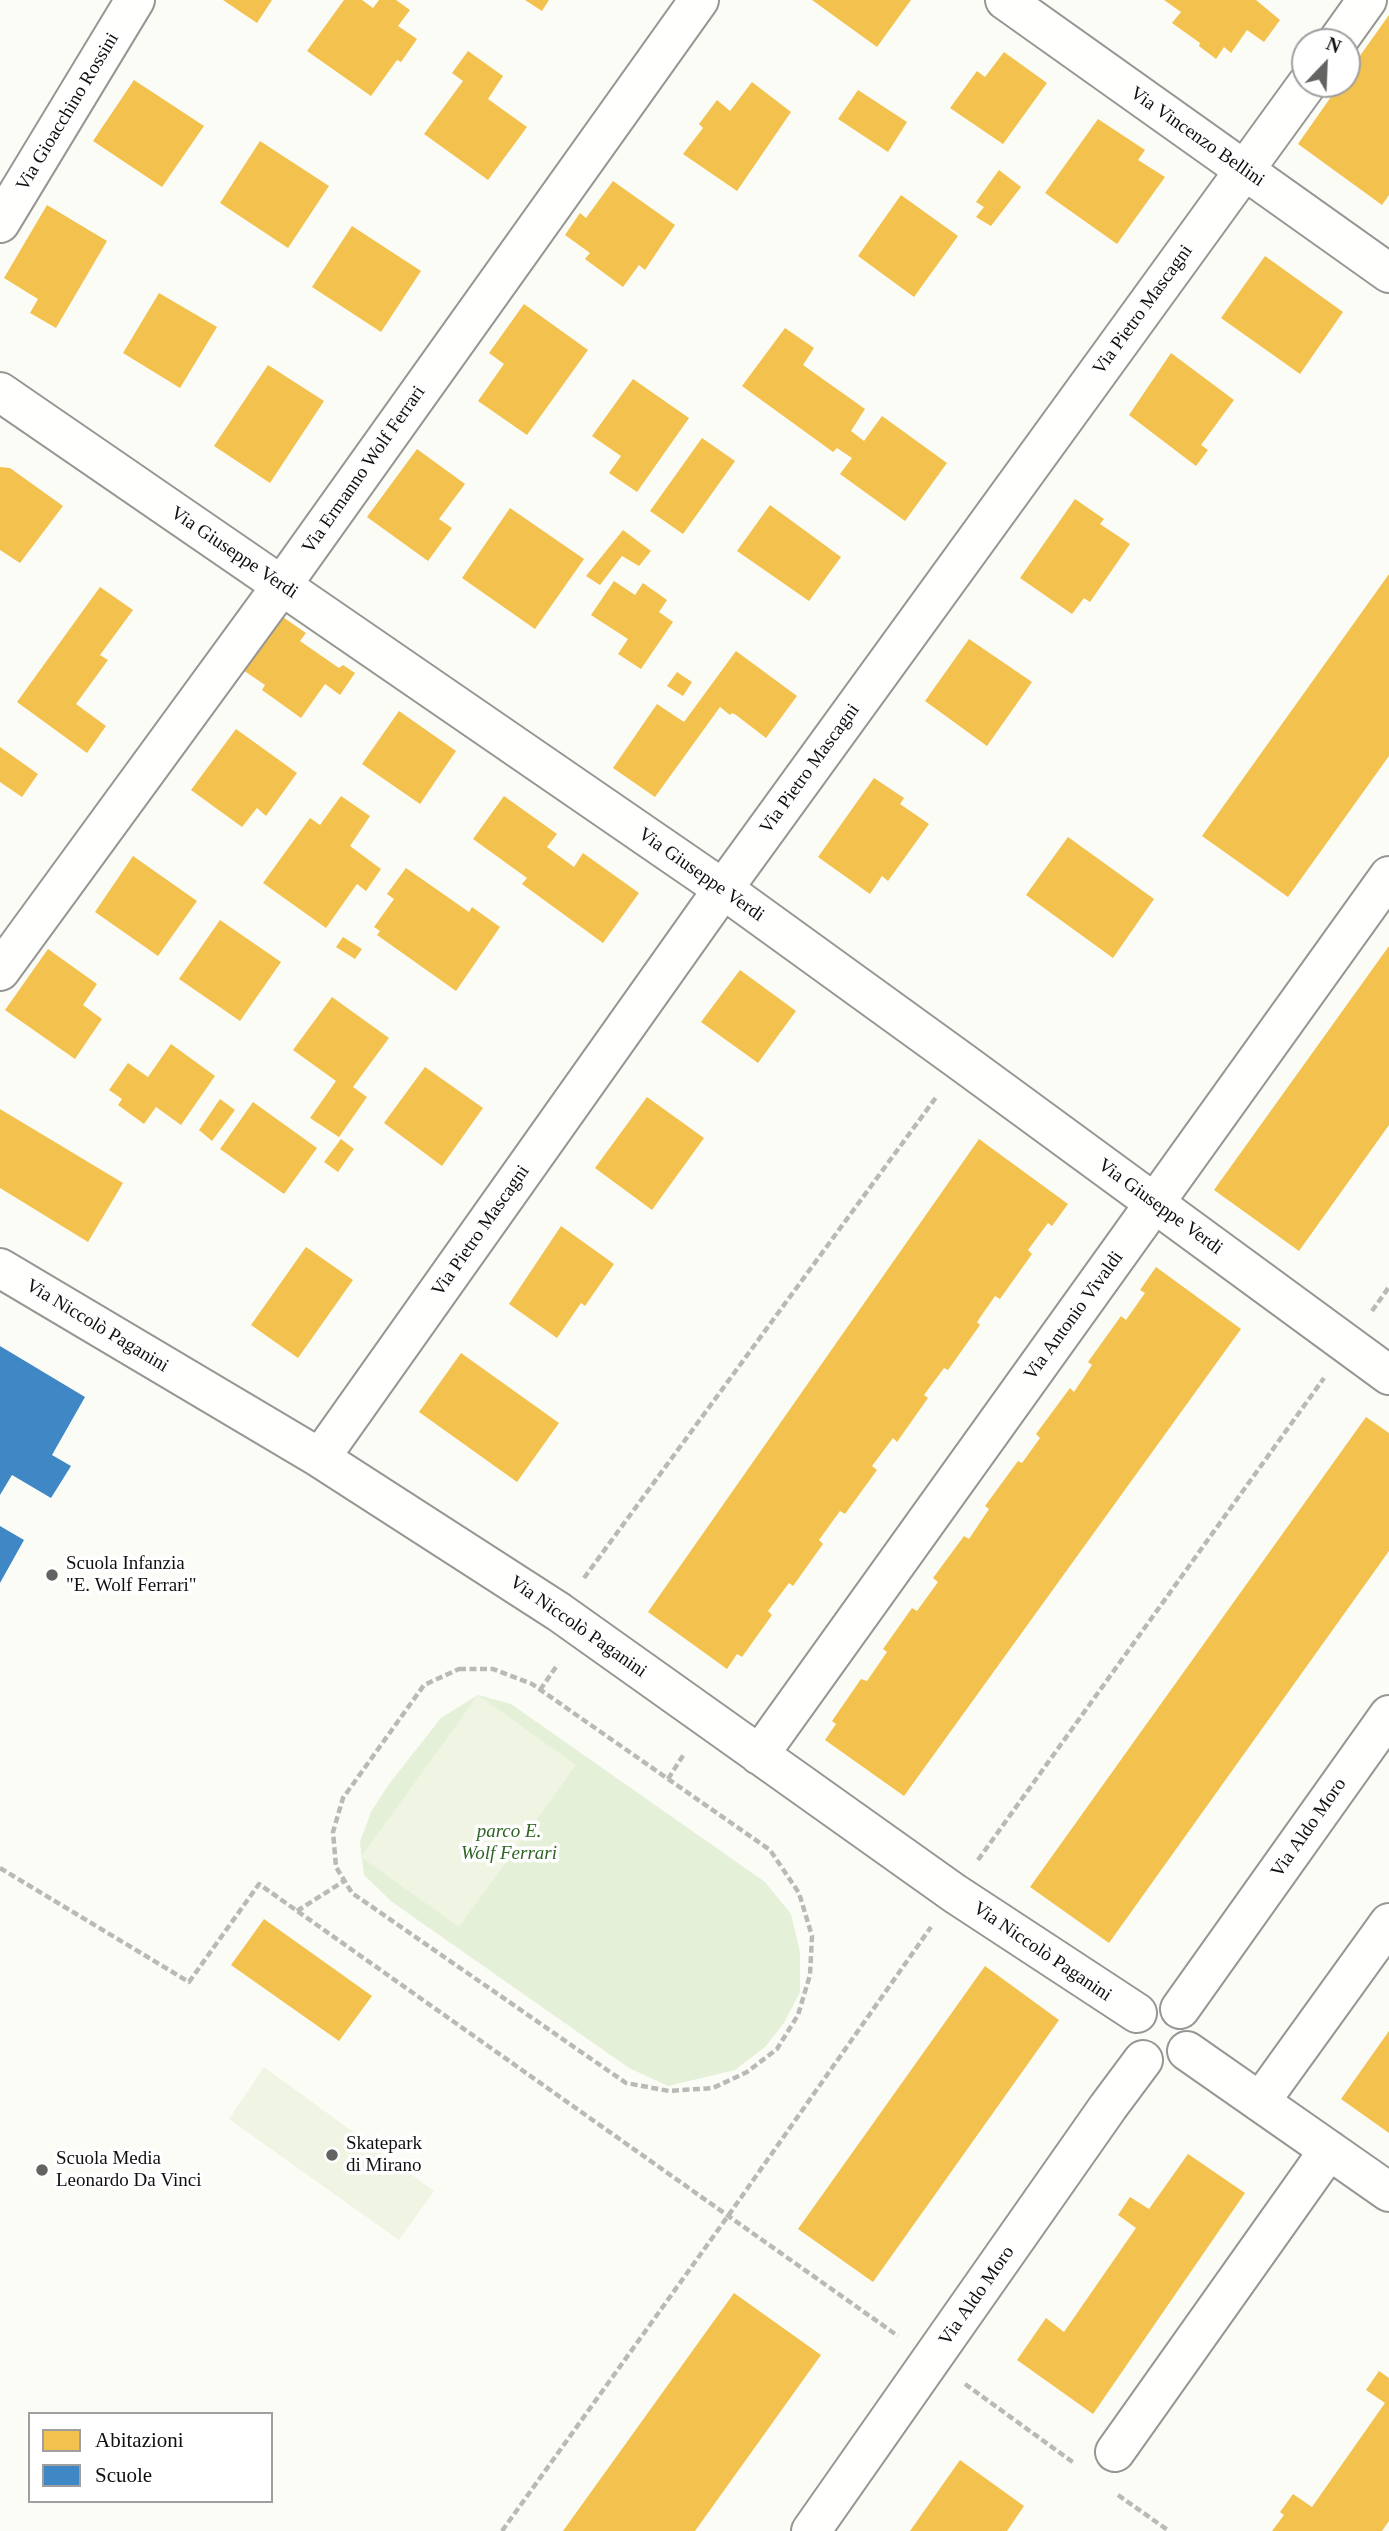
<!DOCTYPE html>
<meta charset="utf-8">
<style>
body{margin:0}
#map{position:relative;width:1389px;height:2531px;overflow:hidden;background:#fcfcf7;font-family:Georgia,serif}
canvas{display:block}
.legend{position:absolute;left:28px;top:2412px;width:245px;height:91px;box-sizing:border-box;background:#fff;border:2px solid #9f9f9f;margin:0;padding:9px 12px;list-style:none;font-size:21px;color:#101010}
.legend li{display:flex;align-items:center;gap:14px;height:35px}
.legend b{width:35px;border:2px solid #9f9f9f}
.north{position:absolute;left:1291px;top:28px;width:70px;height:70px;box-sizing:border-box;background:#fff;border:2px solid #9f9f9f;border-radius:50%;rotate:23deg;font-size:19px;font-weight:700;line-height:28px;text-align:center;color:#101010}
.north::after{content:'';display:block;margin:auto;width:24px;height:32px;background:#636361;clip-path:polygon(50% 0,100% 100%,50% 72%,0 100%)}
</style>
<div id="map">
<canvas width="1389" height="2531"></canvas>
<ul class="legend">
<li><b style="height:19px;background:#f2c14e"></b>Abitazioni</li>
<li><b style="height:19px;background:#3f88c5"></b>Scuole</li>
</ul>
<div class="north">N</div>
</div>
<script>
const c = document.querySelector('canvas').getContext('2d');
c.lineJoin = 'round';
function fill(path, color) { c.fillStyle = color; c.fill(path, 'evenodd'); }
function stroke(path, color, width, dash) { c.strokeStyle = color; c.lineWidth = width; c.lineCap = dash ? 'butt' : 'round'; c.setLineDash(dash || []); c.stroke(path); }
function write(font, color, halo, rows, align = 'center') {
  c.font = font + ' Georgia,serif'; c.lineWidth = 7; c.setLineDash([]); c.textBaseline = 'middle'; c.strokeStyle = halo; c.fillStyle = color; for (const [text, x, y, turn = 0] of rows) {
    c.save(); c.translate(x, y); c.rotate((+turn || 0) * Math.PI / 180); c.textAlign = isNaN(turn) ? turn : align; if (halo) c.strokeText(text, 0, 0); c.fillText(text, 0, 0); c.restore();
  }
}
fill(new Path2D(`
 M478,1695L511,1704L765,1882L791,1914L800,1952V1992L784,2023L765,2047L735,2070L668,2086L629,2068L392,1902L364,1875L360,1842L371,1812L389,1784L441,1718Z`), '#e5f0d9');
fill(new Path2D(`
 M478,1695L576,1765L459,1927L361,1857Z
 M264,2067L434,2191L399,2240L229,2119Z`), '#eff5e2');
fill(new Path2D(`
 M223,0H272L257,23Z
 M344,0H362L373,8L379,0H396L410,10L398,26L417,39L401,62L397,60L371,96L307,51Z
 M525,0H549L542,11Z
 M812,0H911L877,47Z
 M1164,0H1256L1280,20L1264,42L1247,30L1231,53L1224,47L1216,59L1199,46L1200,43L1172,23L1181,12Z
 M1389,15V195L1382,205L1298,144L1340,84H1347V74Z
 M468,51L503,76L488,99L527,127L488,180L424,134L463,81L452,73Z
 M1004,52L1047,83L1003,144L950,108L977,71L985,77Z
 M134,80L204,126L162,187L93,141Z
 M752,82L791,112L737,191L683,154L703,128L699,124L717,100L730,111Z
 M858,90L907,122L888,152L838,119Z
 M1098,119L1145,150L1138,160L1165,177L1117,244L1045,193Z
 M260,141L329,186L288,248L220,203Z
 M999,170L1021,187L991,226L976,217L984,207L976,202Z
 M613,181L675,225L645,270L639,265L623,287L585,259L590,253L565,235L580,213L586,218Z
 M901,195L958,236L914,297L858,256Z
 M47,205L107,241L56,328L30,313L38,299L4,278Z
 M352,226L421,271L381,332L312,287Z
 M1265,256L1343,312L1300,374L1221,318Z
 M159,293L217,327L180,388L123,353Z
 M524,304L588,350L527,435L478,401L504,364L489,353Z
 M785,328L814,348L803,365L865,409L851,431L864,441L882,416L947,463L905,521L840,474L852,458L837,448L833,452L742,386Z
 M1171,353L1234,400L1201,445L1208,450L1196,466L1129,415Z
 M268,365L324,401L270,483L214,446Z
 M633,379L689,418L637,492L609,473L621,456L592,436Z
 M702,438L735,461L683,534L650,511Z
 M417,449L465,484L439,519L452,528L428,561L367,517Z
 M0,467L10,468L63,506L20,563L0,550Z
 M1075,499L1104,519L1100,524L1130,544L1090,602L1084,598L1072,614L1020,578Z
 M770,505L841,557L809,601L737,551Z
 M510,508L584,559L535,629L462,578Z
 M623,530L651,551L639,566L622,556L600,585L586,576Z
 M1389,574V756L1288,897L1202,836Z
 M614,581L635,595L643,583L667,600L659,612L673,622L641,669L618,654L628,639L591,615Z
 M100,587L133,610L100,655L108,660L76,704L106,726L87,753L17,702Z
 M277,613L306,633L300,641L339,668L343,665L355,673L340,695L325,684L301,718L262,690L265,685L243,670Z
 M969,639L1032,682L987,746L925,701Z
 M736,651L797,696L766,738L736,715L732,713L730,715L720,707L655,797L613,768L657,704L684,722Z
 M677,672L692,682L683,696L667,686Z
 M399,711L456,751L420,804L362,764Z
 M236,729L297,773L266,816L257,808L242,827L191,790Z
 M0,747L38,774L22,797L0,782Z
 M874,778L904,798L900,804L929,824L888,881L882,876L870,894L818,857Z
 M341,796L370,816L350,846L381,869L366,891L357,884L326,928L263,883L310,818L320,825Z
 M504,796L557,834L547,847L574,867L583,853L639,893L603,943L522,884L527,878L473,839Z
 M1068,837L1154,899L1113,958L1026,895Z
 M133,856L197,901L158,956L95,912Z
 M406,868L469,912L472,907L500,927L456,991L377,935L380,931L374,927L394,899L387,894Z
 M220,920L281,962L240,1021L179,979Z
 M343,937L362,949L355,959L336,947Z
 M1389,946V1125L1299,1251L1214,1190Z
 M48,949L97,984L83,1005L102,1019L75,1059L5,1010Z
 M740,970L796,1011L758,1063L701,1022Z
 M332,997L389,1038L353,1087L367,1097L339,1137L310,1118L336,1081L293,1050Z
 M171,1044L215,1076L181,1125L156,1107L144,1124L118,1105L122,1099L109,1090L128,1063L148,1077Z
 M425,1067L483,1108L442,1166L384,1123Z
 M647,1097L704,1138L652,1210L595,1168Z
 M220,1099L235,1110L212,1141L199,1130Z
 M253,1102L317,1148L284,1194L220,1149Z
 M0,1109L123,1183L88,1242L0,1188Z
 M341,1139L354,1149L338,1172L324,1162Z
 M979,1139L1068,1204L1052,1226L1048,1223L1028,1250L1032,1254L1000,1299L995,1296L977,1322L980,1325L948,1370L944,1368L924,1395L928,1398L897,1442L893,1438L872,1466L877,1470L845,1514L840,1511L819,1540L823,1544L793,1586L789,1583L768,1611L772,1615L742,1657L737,1654L727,1669L648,1612Z
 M561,1226L614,1264L585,1306L581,1303L557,1338L509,1304Z
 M306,1247L353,1280L298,1358L251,1325Z
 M1156,1267L1241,1329L904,1796L825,1740L836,1724L832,1721L861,1679L867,1681L887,1652L883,1649L912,1608L917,1611L938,1582L933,1578L964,1536L969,1539L989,1509L985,1506L1018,1461L1022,1463L1040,1438L1036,1434L1070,1388L1074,1392L1092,1365L1088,1362L1121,1316L1126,1320L1145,1293L1140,1290Z
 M461,1353L559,1423L517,1482L419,1412Z
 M1366,1417L1389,1433V1551L1109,1943L1030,1887Z
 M264,1919L372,1996L339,2041L231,1965Z
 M985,1966L1059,2020L873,2282L798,2229Z
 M1389,2031V2133L1341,2099Z
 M1188,2154L1245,2193L1093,2414L1017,2360L1046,2318L1064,2332L1136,2228L1118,2215L1130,2197L1149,2209Z
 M734,2293L821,2355L695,2531H563Z
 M1379,2371L1389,2378V2521L1382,2531H1272L1284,2515L1280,2512L1293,2494L1312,2507L1385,2403L1366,2390Z
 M960,2460L1024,2506L1007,2531H910Z`), '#f2c14e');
fill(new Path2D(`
 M0,1346L85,1397L52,1455L71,1466L51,1498L12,1475L0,1495Z
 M0,1526L24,1540L0,1583Z`), '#3f88c5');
const minor = new Path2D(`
 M1005,0L1389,273
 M1337,42L1367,0
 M0,223L135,0
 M0,392L723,889L962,1062L1389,1375
 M0,971L282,585L699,0
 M0,1268L320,1458L559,1612L954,1893L1137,2013
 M320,1458L723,889L1307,84
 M759,1755L1389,876
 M1180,2009L1389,1715
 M1187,2051L1389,2192
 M1260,2102L1389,1923
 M1115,2452L1329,2150
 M811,2531L1108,2107L1143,2060`);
stroke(minor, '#969694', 42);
stroke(new Path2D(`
 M1372,1311L1389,1287
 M584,1578L937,1096
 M459,1669H493L532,1684L770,1850L799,1893L812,1936L810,1975L798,2015L777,2049L747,2072L713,2088L669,2091L626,2083L352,1893L336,1867L333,1832L343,1798L424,1685Z
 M540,1690L558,1664
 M668,1779L684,1754
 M978,1860L1324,1378
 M0,1868L189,1982L259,1884L898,2336
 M297,1911L344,1881
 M965,2384L1074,2463
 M1118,2495L1169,2531
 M502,2531L728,2216L931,1927`), '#b9b9b8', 4.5, [7, 3.5]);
stroke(minor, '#fffffe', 38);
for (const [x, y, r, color] of [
 [52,1575,7,"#636361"],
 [332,2155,7,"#636361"],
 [42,2170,7,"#636361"]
]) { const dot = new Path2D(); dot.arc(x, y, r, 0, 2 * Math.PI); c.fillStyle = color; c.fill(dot); stroke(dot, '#fff', 2.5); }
write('19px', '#101010', '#fff', [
 ["Via Gioacchino Rossini",68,112,-59],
 ["Via Vincenzo Bellini",1197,137,35],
 ["Via Pietro Mascagni",1143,310,-54],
 ["Via Ermanno Wolf Ferrari",364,470,-55],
 ["Via Giuseppe Verdi",234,553,34],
 ["Via Pietro Mascagni",810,769,-54],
 ["Via Giuseppe Verdi",701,875,35],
 ["Via Giuseppe Verdi",1160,1207,36],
 ["Via Pietro Mascagni",481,1231,-55],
 ["Via Antonio Vivaldi",1074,1316,-54],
 ["Via Niccolò Paganini",97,1326,31],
 ["Via Niccolò Paganini",578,1627,35],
 ["Via Aldo Moro",1309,1828,-55],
 ["Via Niccolò Paganini",1042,1952,34],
 ["Via Aldo Moro",977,2296,-55]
]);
write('19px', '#101010', '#fff', [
 ["Scuola Infanzia",66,1564],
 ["\"E. Wolf Ferrari\"",66,1586],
 ["Skatepark",346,2144],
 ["di Mirano",346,2166],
 ["Scuola Media",56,2159],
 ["Leonardo Da Vinci",56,2181]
], 'left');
write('italic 19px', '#306425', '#fff', [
 ["parco E.",509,1832],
 ["Wolf Ferrari",509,1854]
]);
</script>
